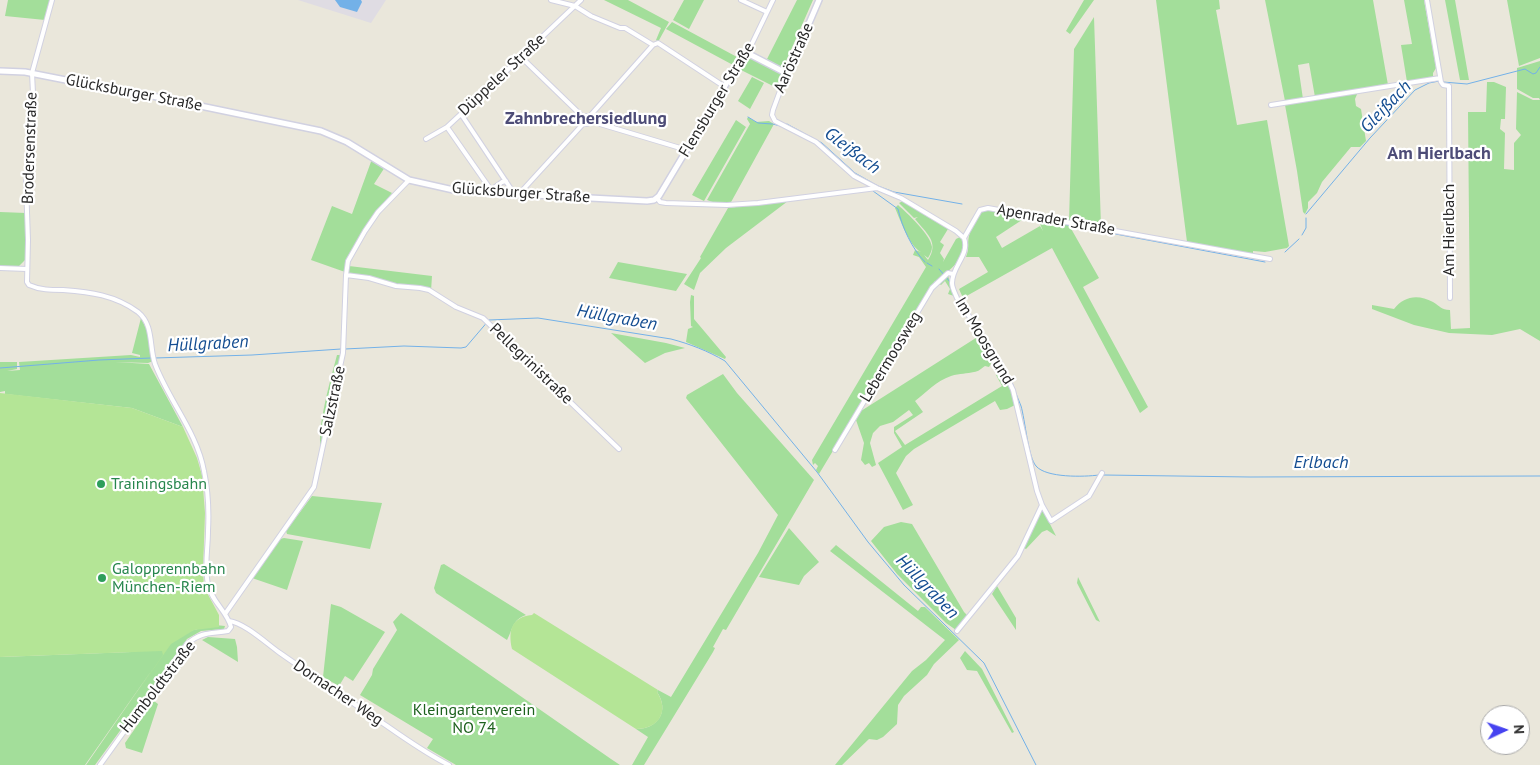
<!DOCTYPE html>
<meta charset="utf-8">
<style>
body{margin:0}
#map{position:relative;width:1540px;height:765px;overflow:hidden;background:#eae7db;font-family:"PT Sans",sans-serif}
canvas{display:block}
.north{position:absolute;left:1480px;top:705px;width:50px;height:50px;box-sizing:border-box;background:#fff;border:1px solid #a9a9a9;border-radius:50%;rotate:87deg;font-size:14px;font-weight:700;line-height:20px;text-align:center;color:#292929}
.north::after{content:'';display:block;margin:auto;width:18px;height:22px;background:#4643f0;clip-path:polygon(50% 0,100% 100%,50% 72%,0 100%)}
</style>
<div id="map">
<canvas width="1540" height="765"></canvas>
<div class="north">N</div>
</div>
<script>
const c = document.querySelector('canvas').getContext('2d');
c.lineJoin = 'round';
function fill(path, color) { c.fillStyle = color; c.fill(path, 'evenodd'); }
function stroke(path, color, width, dash) { c.strokeStyle = color; c.lineWidth = width; c.lineCap = dash ? 'butt' : 'round'; c.setLineDash(dash || []); c.stroke(path); }
function write(font, color, halo, rows, align = 'center') {
  c.font = font + ' "PT Sans",sans-serif'; c.lineWidth = 4.5; c.setLineDash([]); c.textBaseline = 'middle'; c.strokeStyle = halo; c.fillStyle = color; for (const [text, x, y, turn = 0] of rows) {
    c.save(); c.translate(x, y); c.rotate((+turn || 0) * Math.PI / 180); c.textAlign = isNaN(turn) ? turn : align; if (halo) c.strokeText(text, 0, 0); c.fillText(text, 0, 0); c.restore();
  }
}
fill(new Path2D(`
 M298,0H386L371,23Z`), '#dfdce3');
fill(new Path2D(`
 M8,0H51L45,20L5,16Z
 M604,0H628L669,22L658,42L656,40L661,28Z
 M684,0H704L689,29L673,20Z
 M797,0H813L783,68L767,59Z
 M1084,0H1094L1070,34L1066,31Z
 M1156,0H1219L1220,9L1216,10L1237,125L1267,120L1289,246L1287,248L1265,252L1253,251V254L1187,242Z
 M1265,0H1373L1388,85L1315,97L1309,63L1298,65L1303,99L1285,101Z
 M1404,0H1424L1436,68L1433,73V77L1407,82L1401,45L1412,44Z
 M1445,0H1455L1469,80H1460Z
 M1507,0H1540V58L1519,66Z
 M1094,17L1101,226L1069,221L1074,49Z
 M672,22L737,57L733,65L666,29Z
 M748,55L784,74L785,77L779,89L739,69Z
 M1540,61V341L1520,329L1492,335L1449,333L1414,325L1372,309V305L1394,309C1404,296 1418,294 1433,302C1440,306 1441,310 1450,310L1451,329L1470,328L1468,112H1486L1487,82H1494L1506,87L1505,119H1501L1500,129L1505,133L1504,169L1514,170V143L1521,135L1516,129L1517,92L1533,100H1540L1539,98H1533L1517,89V68Z
 M752,77L764,83L750,109L738,101Z
 M1358,92L1355,99L1356,106L1361,109L1366,141L1360,147H1351L1322,182L1317,193L1308,202V208L1305,214L1303,212L1297,171L1285,105Z
 M748,117L756,122L769,121L774,124L730,204H718L707,200L750,124L747,119Z
 M736,120L746,127L704,201L692,195Z
 M372,159L385,167L374,184L392,193L374,215L364,231L345,272L311,260L332,206L352,214Z
 M788,201L726,248L700,273L694,290L684,284L701,258L700,257L728,208Z
 M903,201L948,229L940,242L944,245L940,253L944,259L943,262L956,239L960,237L963,239C964,253 959,263 947,272L954,296L948,294L950,289L945,281L941,285L935,281L819,474L816,470L818,466L815,463L813,465L812,460L926,267L919,257L913,255L915,250L921,252C909,246 900,219 895,208L898,205C907,213 931,235 932,247C932,251 930,254 928,258L924,255L928,260C940,242 926,233 915,219L918,217L914,218L899,203Z
 M985,210L1028,216L996,237L1002,248L1040,226L1043,231L1038,219L1069,225L1099,278L1083,287L1148,407L1140,413L1052,248L963,298L959,289L988,272L979,257H966C970,247 967,244 969,236C971,227 976,219 980,212Z
 M0,212L26,213V259L19,266H0Z
 M618,262L687,274L676,291L609,278Z
 M349,266L432,276L431,291L397,285L350,275L348,273Z
 M691,295L694,296V319L726,357L725,359L686,342L688,329L693,327L691,326L690,302Z
 M141,318L147,330L153,361L148,363L115,362L149,364L183,427L132,408L5,394V391L0,392V362H17V369L7,371L20,370L19,362L131,355L140,357V355L132,353Z
 M611,333L666,343L685,348L665,353L645,363Z
 M979,336L993,360L989,367L985,366C982,368 978,372 974,372C967,374 960,373 951,376C936,381 927,392 915,401L923,412L895,431L905,445L1002,386L996,375L999,363L1011,391L1015,405L1007,409L1000,410L995,401L914,449L906,456L896,473L913,505L903,510L878,463L902,447L894,433V427L913,415L909,410L893,422L880,426L873,433L870,443L876,465L872,467L869,463L865,465L861,460L864,443L856,420L861,411Z
 M337,355H341L321,447C316,430 332,374 337,355Z
 M723,374L737,393L814,480L726,630L723,629L713,647L715,648L713,652L644,765H632L648,737L636,729C658,729 670,711 657,692L658,690L671,697L758,553L778,515L686,398L687,395Z
 M312,496L382,503L370,549L287,534L286,531Z
 M1042,508L1056,536L1047,530L1042,532L1026,549L1024,548Z
 M901,522L912,524L964,612L967,615L956,630L946,623L897,574L871,541L884,527Z
 M789,528L819,562L804,576L799,585L759,577Z
 M284,538L303,541L287,590L252,578L280,539Z
 M836,545L918,611L921,607H925L959,640L934,664L927,675L904,696L898,705L897,724L883,737L877,740L869,739L842,765H835L912,671L926,660L945,640L830,551Z
 M444,564L526,615C512,620 513,629 507,640L436,593L434,588L441,565Z
 M1078,577L1100,622L1096,620L1077,583Z
 M997,586L1016,618V630L992,594Z
 M331,604L341,607L385,632L353,681L345,676L339,686L323,677Z
 M401,613L611,759L620,765H456L427,748L433,739L360,695L372,675L373,669L397,630L393,622Z
 M215,625L225,626L224,629L201,631L187,639L95,765H86L154,667L85,765H0V657L131,652L151,640Z
 M208,637L235,639L237,647L238,662L202,640Z
 M965,651L982,669L1014,732L1012,733L977,671L967,670L960,658Z
 M154,701L158,704L142,753L126,748L125,743Z`), '#a3de9a');
fill(new Path2D(`
 M0,393L132,408L183,427L197,458L202,475L205,513L203,570L204,587L219,615V627L194,630L171,644L86,765L163,655L162,651L0,657Z
 M534,613L658,690L657,692C670,712 658,729 636,729L512,649C508,631 511,617 532,615Z`), '#b4e596');
fill(new Path2D(`
 M335,0H361L362,2L357,12L340,7Z`), '#73b1e8');
stroke(new Path2D(`
 M1443,82L1467,84L1525,69L1533,74L1536,73L1540,67
 M748,117L758,123L772,124
 M773,124L780,126
 M787,124L822,143L855,173L878,186L894,192L962,204
 M873,191L898,209C902,227 912,249 925,262
 M1306,214L1370,138L1415,90L1429,83L1439,81
 M1046,221L1265,262
 M1302,235L1306,228V218
 M1285,252L1299,239
 M927,263L932,266
 M939,269L950,282
 M975,321L1000,359
 M345,349L404,346L461,348L466,347L489,320L538,318L671,339C690,344 708,351 725,361L817,472L868,542L904,585L984,663L1036,765
 M155,358L252,355L341,349
 M1002,363L1013,385
 M0,368L99,360L151,358
 M1015,391C1017,396 1019,401 1021,406C1025,419 1028,457 1036,466C1046,478 1084,477 1099,475
 M1103,475L1250,477L1540,476`), '#73b1e8', 1);
const street = new Path2D(`
 M52,0L32,73L33,93L26,183L28,240L27,282L29,285C40,290 51,290 63,290C90,292 115,295 138,312C154,325 149,347 155,364C169,401 197,432 204,471C208,490 209,512 208,531C208,549 204,567 208,584C211,601 227,611 231,627L228,631C211,634 202,631 187,644L100,765
 M551,0L575,6L591,16L620,28H625L653,45L658,43L725,87
 M741,0L767,12
 M1427,0L1441,82L1443,85L1449,86L1450,298
 M747,54L773,0
 M521,57L583,117
 M787,72L773,110L772,115L775,121L816,142L854,176L877,188L901,198L956,231L964,238
 M1271,105L1440,78
 M461,114L515,195
 M582 120a4 4 0 1 1 8 0a4 4 0 1 1-8 0Z
 M589,117L653,45
 M590,121L687,150
 M447,127L491,190V194
 M426,139L447,127L461,114L581,0
 M491,190L502,182L506,181
 M519,194L583,124
 M657,198L660,202L666,203L727,205L758,203L877,188
 M964,238C970,255 952,266 952,283C952,288 955,293 957,298L1000,363L1013,390L1037,491L1042,505L1051,521L1089,496L1102,473
 M964,238L980,210L988,208L1270,259
 M0,268L27,269
 M346,275L369,278L396,286L420,288L429,290L456,307L483,318L619,449
 M835,450L932,288L948,273L953,274
 M225,614L314,487L343,353L346,275L348,261L365,231L378,212L409,180
 M229,621C245,623 267,644 280,653C316,678 351,702 387,726C407,740 427,754 449,765
 M957,631L1018,556L1042,505`);
const secondary = new Path2D(`
 M0,71L25,72L81,83L104,86L321,131L347,142L409,180L458,191L647,201L654,200L659,196L744,54H749L784,72L789,70L819,0`);
stroke(street, '#d1d1e1', 6);
stroke(secondary, '#d1d1e1', 8);
stroke(street, '#fff', 4);
stroke(secondary, '#fff', 5);
for (const [x, y, r, color] of [
 [101,484,5,"#2e9e5b"],
 [102,578,5,"#2e9e5b"]
]) { const dot = new Path2D(); dot.arc(x, y, r, 0, 2 * Math.PI); c.fillStyle = color; c.fill(dot); stroke(dot, '#fff', 2); }
write('16px', '#292929', '#fff', [
 ["Aaröstraße",794,58,-66],
 ["Düppeler Straße",502,75,-43],
 ["Glücksburger Straße",134,93,11],
 ["Flensburger Straße",717,100,-59],
 ["Brodersenstraße",30,148,-88],
 ["Glücksburger Straße",521,193,4],
 ["Apenrader Straße",1056,220,10],
 ["Am Hierlbach",1449,230,-90],
 ["Im Moosgrund",984,341,59],
 ["Lebermoosweg",891,357,-59],
 ["Pellegrinistraße",531,364,44],
 ["Salzstraße",333,401,-78],
 ["Humboldtstraße",158,687,-52],
 ["Dornacher Weg",338,693,34]
]);
write('16px', '#27864d', '#fff', [
 ["Trainingsbahn",111,484],
 ["Galopprennbahn",112,569],
 ["München-Riem",112,587]
], 'left');
write('16px', '#1d611d', '#fff', [
 ["Kleingartenverein",474,710],
 ["NO 74",474,728]
]);
write('italic 18px', '#144d91', '#fff', [
 ["Gleißach",1386,107,-46],
 ["Gleißach",852,151,37],
 ["Hüllgraben",617,318,10],
 ["Hüllgraben",208,344,-3],
 ["Erlbach",1321,463],
 ["Hüllgraben",927,587,46]
]);
write('bold 18px', '#4d4c77', '#fff', [
 ["Zahnbrechersiedlung",586,119],
 ["Am Hierlbach",1439,154]
]);
</script>
